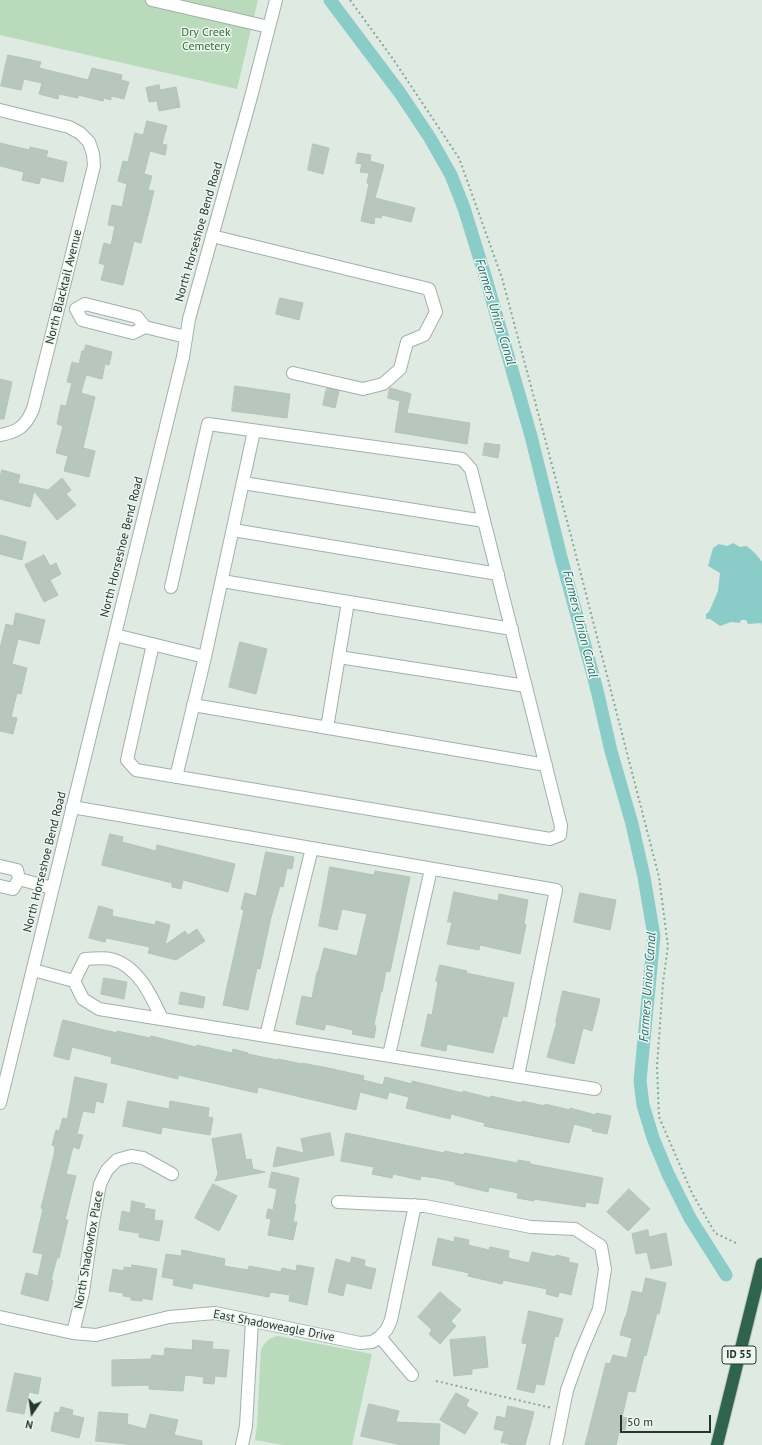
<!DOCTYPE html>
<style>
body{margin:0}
#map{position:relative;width:762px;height:1445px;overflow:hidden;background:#dfeae3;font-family:"PT Sans",sans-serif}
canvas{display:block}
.north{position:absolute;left:12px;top:1393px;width:40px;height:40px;-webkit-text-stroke:3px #eff6f1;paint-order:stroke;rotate:193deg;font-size:11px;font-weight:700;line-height:16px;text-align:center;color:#21392d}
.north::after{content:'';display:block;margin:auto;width:14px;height:18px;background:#21392d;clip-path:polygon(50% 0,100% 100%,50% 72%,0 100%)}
.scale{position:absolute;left:620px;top:1415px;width:91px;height:18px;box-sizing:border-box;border:2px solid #21392d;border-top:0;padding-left:5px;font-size:12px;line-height:14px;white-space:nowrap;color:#21392d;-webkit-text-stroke:3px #eff6f1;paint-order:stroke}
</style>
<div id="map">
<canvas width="762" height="1445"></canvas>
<div class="north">N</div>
<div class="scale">50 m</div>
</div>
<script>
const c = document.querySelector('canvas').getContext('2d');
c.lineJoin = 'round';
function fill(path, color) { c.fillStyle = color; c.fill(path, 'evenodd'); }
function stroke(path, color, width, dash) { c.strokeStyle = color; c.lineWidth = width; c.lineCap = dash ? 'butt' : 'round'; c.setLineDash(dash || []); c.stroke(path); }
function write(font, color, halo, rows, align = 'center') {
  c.font = font + ' "PT Sans",sans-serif'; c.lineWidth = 3; c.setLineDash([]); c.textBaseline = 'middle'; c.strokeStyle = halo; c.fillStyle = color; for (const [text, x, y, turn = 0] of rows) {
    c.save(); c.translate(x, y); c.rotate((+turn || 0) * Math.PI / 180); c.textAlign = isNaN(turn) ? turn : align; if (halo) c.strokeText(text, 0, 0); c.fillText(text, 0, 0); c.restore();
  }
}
fill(new Path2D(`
 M0,0H258L237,89L0,35Z
 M278,1336L372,1354L352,1445H283L255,1440L257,1425L261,1350C265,1341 269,1338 278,1336Z`), '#b9dabb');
fill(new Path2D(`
 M733,543L740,547L746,546C754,551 757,555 762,562V625L761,623L748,624L746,620H741L740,623L731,622L720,626L710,619H706V614L709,612L718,591L720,573L708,566L713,548L719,544L727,546Z`), '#8accc8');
stroke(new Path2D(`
 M330,0L400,93L430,138L451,175L464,208L486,279L531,436L561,557L597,690L611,751L632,824L644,877L654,936L640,1081L643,1105L653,1138L668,1174L690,1218L726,1275`), '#8accc8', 13);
const building = new Path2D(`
 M8,55L41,62L39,68L88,80L92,68L122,75L121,80L129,82L124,99L111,96V100L104,98L103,101L78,95V98L59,94L58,99L39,94L42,83L24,79L21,90L1,86Z
 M159,85L160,90L176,87L180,107L159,111L157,101L149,102L146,88Z
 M147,121L167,126L162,144L167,145L165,155L150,151L144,174L152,176L148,190L154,191L141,243L134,241L123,285L101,280L105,265L99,263L104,243L111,245L115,226L108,225L112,205L122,207L127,184L118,181L123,161L128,162L135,133L143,135Z
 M0,143L29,150L30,147L48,151L46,157L67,162L63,182L41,177L39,184L22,180L24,172L0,166Z
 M313,144L329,148L323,174L308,170Z
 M358,153L371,155L370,161L384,165L375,198L415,208L411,222L382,215L381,218L375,217L374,224L361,221L369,184L367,183L369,173L360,172L362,164L356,163Z
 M280,298L303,303L299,320L276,314Z
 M86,345L112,352L109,365L105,364L102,379L86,375L81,393L95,397L83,448L95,451L89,477L64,471L68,456L56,453L63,426L57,424L61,405L66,406L72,383L67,382L72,362L79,364L82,351H84Z
 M0,379L12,382L4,419H0Z
 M235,386L290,394L287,418L232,411Z
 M327,388L339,391L335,408L323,405Z
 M390,388L411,394L407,413L470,423L467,444L395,432L400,401L388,398Z
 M485,443L500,445L498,458L483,455Z
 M2,470L20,475L18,483L48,490L62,478L71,490L66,494L76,505L57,520L34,491L30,507L0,499V478Z
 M0,535L26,542L22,560L0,554Z
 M44,555L50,566L56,563L61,574L50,580L58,595L44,602L25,565Z
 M16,613L45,620L39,644L18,639L12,664L27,668L21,694L17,693L11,717L17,718L13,734L0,731V648L6,624L13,626Z
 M240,642L267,649L256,694L229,687Z
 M110,834L123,837L122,842L156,851L157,845L235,864L228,892L183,880L181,889L172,887V883L102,865Z
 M266,852L294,857L292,869L287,868L283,887L280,886L271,917L260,969L257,968L248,1010L223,1005L244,910L241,909L245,893L256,896Z
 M330,867L374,875L375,871L410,877L390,972L386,971L382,992L381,991L374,1025L376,1026L374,1038L352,1034L353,1030L326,1024L324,1030L296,1024L302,996L312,998L317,972H318L324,948L357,956L367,914L342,909L337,930L319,926Z
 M454,892L498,901L499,894L528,900L524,924L526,925L520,954L480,945L479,950L447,944L452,922H448Z
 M580,893L616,900L610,930L574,922Z
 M99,906L113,910L112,916L155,925L156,921L170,925L165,945L185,931L188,935L197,929L205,941L176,960L148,953L150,947L106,938L105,942L89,938Z
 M440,965L467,971L466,973L514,983L507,1017L503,1016L493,1053L447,1044L446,1051L421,1046L428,1014L432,1015L438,982L436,981Z
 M104,978L127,982L124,999L101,994Z
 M563,991L600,999L592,1031L583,1028L574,1064L547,1057L557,1022H556Z
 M181,992L205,997L203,1008L179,1004Z
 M63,1020L117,1033V1031L150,1038L151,1036L196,1047L197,1045L232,1053L233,1049L248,1053V1054L277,1060L278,1059L302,1064V1063L328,1068L364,1076L363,1080L383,1085L385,1077L412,1084V1081L463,1093V1091L490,1098L491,1096L522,1103V1101L545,1106V1104L570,1110V1108L596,1115V1113L611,1116L607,1134L592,1131L593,1129L574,1124L569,1143L484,1126L485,1123L451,1114L450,1119L406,1108L409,1097L389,1092L387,1099L360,1092L356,1110L258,1087L257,1093L178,1075V1079L111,1063L112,1057L72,1047L69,1060L54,1056Z
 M75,1077L107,1084L103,1103L96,1101L94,1113L83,1111L77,1134L83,1135L79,1149L73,1147L66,1174L76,1176L65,1220H68L59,1258H57L51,1280H53L48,1301L21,1294L26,1273L38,1276L43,1254L33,1252L43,1209L41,1208L54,1155L55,1146L52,1145L56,1130L59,1131L63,1118L67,1119Z
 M128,1101L169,1109L170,1101L209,1108L208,1117L213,1118L210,1135L162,1127L161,1134L123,1126Z
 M330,1133L334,1155L273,1167L277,1147L304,1153L301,1139Z
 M346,1133L444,1153L445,1151L464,1155V1153L518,1163V1160L530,1162V1164L603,1178L598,1204L586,1202L585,1207L534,1199V1201L517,1198L518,1193L489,1187L488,1192L455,1184V1182L436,1178L421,1176L420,1180L393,1174L392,1178L372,1174L374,1167L341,1161Z
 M241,1134L246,1160L251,1159L253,1169L265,1172L215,1181L218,1174L212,1139Z
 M272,1172L299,1178L294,1204L296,1205L293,1222H297L293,1240L268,1235L271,1219L266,1218L268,1209L273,1210L277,1189L269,1187Z
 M213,1184L237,1196L219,1231L195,1218Z
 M629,1189L650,1209L628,1231L607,1212Z
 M132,1201L145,1204L144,1208L155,1210L154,1220L163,1221L159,1241L139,1237V1233L119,1230L122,1211L130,1213Z
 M648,1230L649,1237L666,1233L672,1265L651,1269L647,1252L636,1254L632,1234Z
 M455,1237L469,1240L468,1245L489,1250L490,1247L509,1251L508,1258L529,1263L532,1252L555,1257L556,1255L569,1258V1262L578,1264L571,1295L559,1292L558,1297L546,1294L547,1289L503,1280L502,1284L468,1276L469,1273L432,1265L438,1238L454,1242Z
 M182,1250L225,1259L224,1266L248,1270L249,1266L281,1272L282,1268L296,1271L297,1265L314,1268L307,1305L289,1301L290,1295L270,1292L269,1297L193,1283L192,1289L173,1285L174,1279L162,1277L166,1254L181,1256Z
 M352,1257L365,1260L364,1266L376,1269L371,1289L346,1283L343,1296L328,1292L336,1259L350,1263Z
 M132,1265L157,1269L152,1300L142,1298V1301L131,1300V1297L123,1296V1293L109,1291L113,1269L124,1271V1267L132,1268Z
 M646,1278L666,1283L659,1314L657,1313L646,1356L644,1355L635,1392L628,1391L622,1417L628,1418L625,1430L620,1429L616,1445H585L606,1363L610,1364L613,1355L627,1358L632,1338L620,1335L625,1317H626L632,1291L642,1293Z
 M440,1292L461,1310L451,1321L456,1326L440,1344L429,1334L432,1330L418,1317Z
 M529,1311L563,1319L558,1337L555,1336L544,1385L536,1384L534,1393L517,1389L527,1344L522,1343Z
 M485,1337L488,1367L472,1369V1374L454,1376L450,1340Z
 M193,1340L213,1342L212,1349L229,1350L226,1377L215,1376L214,1384L203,1383L204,1377L185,1375L183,1391L149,1389V1385L112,1386V1360L151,1359L152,1355L164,1356L165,1348L192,1350Z
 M15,1373L41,1378L38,1394L29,1392L24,1414L7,1411Z
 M456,1393L469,1400L466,1406L478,1413L465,1434L440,1420Z
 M369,1404L399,1411L396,1422L440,1424L439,1445H401L361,1436Z
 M508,1406L534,1412L525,1445H512L501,1442L504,1431L494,1429L497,1416L505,1418Z
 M61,1407L73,1410L72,1415L84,1418L79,1438L51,1431L55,1412L59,1413Z
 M99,1412L128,1414L127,1424L146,1429L150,1414L178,1420L174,1435L202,1441V1445H135L96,1441Z`);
fill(building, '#b8c7be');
stroke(building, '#b2c3b8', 1);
const minor = new Path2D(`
 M152,0L269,27
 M0,110L69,127L80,133L89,142L93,154L94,166L33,409C26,426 18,432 0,435
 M212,236L429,289L436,312L424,335L407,342L400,369L383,384L363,389L293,373
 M145,327L133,333L82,320L76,309L85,304L137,317L145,327L186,337
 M243,483L484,521
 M233,530L498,574
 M222,581L512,629
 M115,635L205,657L176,777
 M153,644L127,760L136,770L550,839L560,835L561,826L471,469L462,459L208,424L171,587
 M205,657L254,431
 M339,657L526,686
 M193,705L546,765
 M327,728L348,602
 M72,807L556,890L518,1076
 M0,866L17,870L19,879L13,889L0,886
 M19,879L52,888
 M33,970L74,981L83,999L99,1009L595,1089
 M74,981L85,959C93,959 103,957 111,959C138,966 151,995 162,1019
 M266,1036L312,848
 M389,1055L431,869
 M0,1103L183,357L189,319L251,97L276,0
 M338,1202L425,1206L531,1227L575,1229L601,1246L605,1269L599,1309L580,1354L567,1390L556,1445
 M0,1317L73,1333L96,1335L169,1317L215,1313L360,1343L372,1342L380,1337L412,1375
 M73,1333L83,1292L93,1222L100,1184L107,1170L117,1160L131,1156L143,1158L172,1174
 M380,1337L387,1329L391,1320L415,1205
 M242,1445L246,1426L252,1321`);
const highway = new Path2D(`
 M717,1445L762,1264`);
stroke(minor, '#a2b1a9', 14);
stroke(highway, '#bcc4c0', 14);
stroke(new Path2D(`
 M350,0L393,59L459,158L502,278L571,536L659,877L668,946L663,983L657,1066L659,1117L692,1193L715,1233L738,1244
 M436,1381L552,1408`), '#82ab95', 2, [2, 3]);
stroke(minor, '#fff', 12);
stroke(highway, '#2f634d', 12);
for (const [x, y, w] of [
 [739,1355,34]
]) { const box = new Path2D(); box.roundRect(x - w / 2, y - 9, w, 18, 3); c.fillStyle = '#eff6f1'; c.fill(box); stroke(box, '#21392d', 1); }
write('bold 11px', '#21392d', null, [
 ["ID 55",739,1355]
]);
write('12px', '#2e6d39', '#eff6f1', [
 ["Dry Creek",206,33],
 ["Cemetery",206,47]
]);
write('12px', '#21392d', '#eff6f1', [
 ["North Horseshoe Bend Road",199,232,-74],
 ["North Blacktail Avenue",64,287,-76],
 ["North Horseshoe Bend Road",122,547,-76],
 ["North Horseshoe Bend Road",45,862,-76],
 ["North Shadowfox Place",89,1250,-80],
 ["East Shadoweagle Drive",274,1326,11]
]);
write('italic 13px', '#20706d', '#eff6f1', [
 ["Farmers Union Canal",495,312,73],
 ["Farmers Union Canal",580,624,76],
 ["Farmers Union Canal",648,987,-86]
]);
</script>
